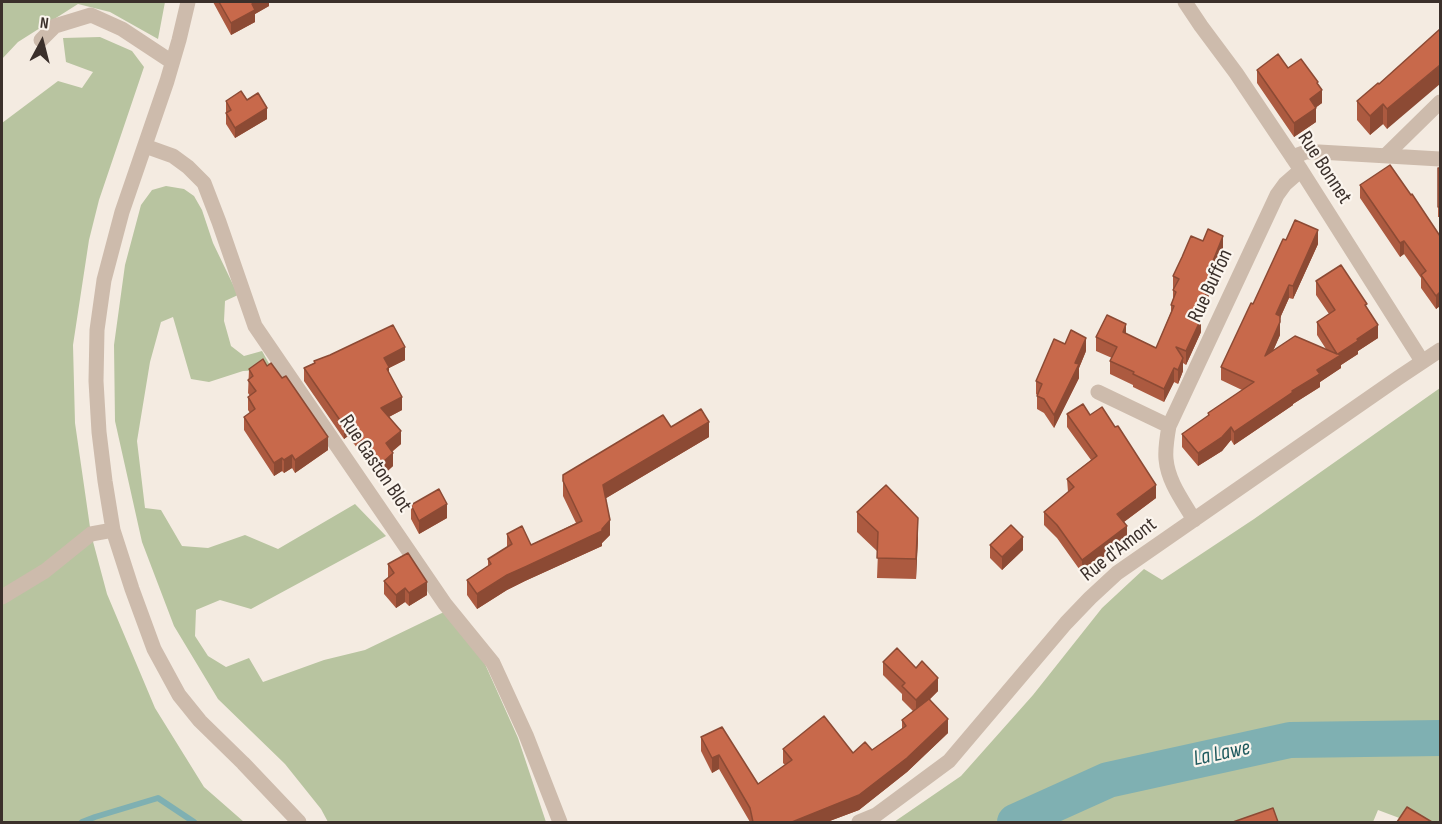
<!DOCTYPE html>
<style>
body{margin:0}
#map{position:relative;width:1442px;height:824px;overflow:hidden;background:#f4ebe1;font-family:"Sofia Sans Condensed",sans-serif}
canvas{display:block}
.frame{position:absolute;inset:0;border:3px solid #3b302b;pointer-events:none}
.north{position:absolute;left:12px;top:12px;width:60px;height:60px;-webkit-text-stroke:4px #fbf5ee;paint-order:stroke;rotate:7deg;font-size:16px;font-weight:700;line-height:24px;text-align:center;color:#3b302b}
.north::after{content:'';display:block;margin:auto;width:21px;height:27px;background:#3b302b;clip-path:polygon(50% 0,100% 100%,50% 72%,0 100%)}
</style>
<div id="map">
<canvas width="1442" height="824"></canvas>
<div class="frame"></div>
<div class="north">N</div>
</div>
<script>
const c = document.querySelector('canvas').getContext('2d');
c.lineJoin = 'round';
function fill(path, color) { c.fillStyle = color; c.fill(path, 'evenodd'); }
function stroke(path, color, width, dash) { c.strokeStyle = color; c.lineWidth = width; c.lineCap = dash ? 'butt' : 'round'; c.setLineDash(dash || []); c.stroke(path); }
function write(font, color, halo, rows, align = 'center') {
  c.font = font + ' "Sofia Sans Condensed",sans-serif'; c.lineWidth = 4.5; c.setLineDash([]); c.textBaseline = 'middle'; c.strokeStyle = halo; c.fillStyle = color; for (const [text, x, y, turn = 0] of rows) {
    c.save(); c.translate(x, y); c.rotate((+turn || 0) * Math.PI / 180); c.textAlign = isNaN(turn) ? turn : align; if (halo) c.strokeText(text, 0, 0); c.fillText(text, 0, 0); c.restore();
  }
}
fill(new Path2D(`
 M2,2H165L158,39L110,12L78,4L18,42L2,59Z
 M100,37L132,51L144,67L99,200L89,240L73,345L75,423L91,534L107,594L155,708L204,787L244,822H2V123L58,81L82,88L93,72L66,62L63,38Z
 M166,186L184,189L194,196L202,210L213,243L238,295L225,301L224,321L231,346L244,356L262,351L271,367L261,370L243,371L209,382L191,379L173,317L161,322L150,362L137,441L145,508L161,510L182,546L208,548L245,535L278,549L355,504L386,536L251,609L220,600L196,610L195,636L208,656L226,667L249,658L263,682L324,660L365,650L444,612L485,664L518,738L546,822H328L321,809L285,764L218,699L174,626L142,542L115,421L114,345L125,265L141,205L152,190Z
 M1440,388V822H1410L1378,810L1373,822H894L961,776L1033,695L1102,608L1144,569L1162,580L1254,519Z`), '#b8c4a0');
stroke(new Path2D(`
 M82,822L95,817L158,798L194,822`), '#7fb0b2', 6);
stroke(new Path2D(`
 M1015,822L1108,780L1290,740L1440,738`), '#7fb0b2', 36);
stroke(new Path2D(`
 M188,2L179,40L167,81L122,212L104,280L97,330L96,381L99,432L105,481L113,530L132,589L154,649L179,695L200,721L243,763L299,822
 M1185,2L1201,26L1236,73L1301,170L1422,361
 M41,40L55,26L91,15L122,29L172,62
 M145,146L173,156L188,167L204,183L219,222L255,326L445,604L493,663L526,735L560,822
 M1385,156L1440,102
 M1292,157L1306,152H1319L1440,159
 M1098,392L1169,426
 M1194,520C1183,501 1168,482 1166,459C1165,448 1167,437 1169,426L1277,195L1285,184L1301,170
 M2,597L45,571L91,534L113,530
 M859,822L876,815L949,761L1066,623L1090,598L1117,573L1398,378L1440,350`), '#cdbbac', 15);
fill(new Path2D(`
 M213,2H269V6L255,14V22L231,35Z
 M1440,29L1387,129L1383,124L1370,135L1357,120V101L1379,84Z
 M1288,68L1318,84L1322,103L1316,107V122L1294,137L1257,83V70Z
 M247,100L267,119L235,138L226,124V101Z
 M1438,168H1440V217H1438Z
 M1360,185L1411,195L1440,236V306L1436,309L1421,288V278L1404,254L1400,257L1360,198Z
 M1286,240L1318,244L1293,299L1289,298L1280,318V335L1273,351L1326,349L1317,335V322L1329,314L1316,295V281L1367,309L1378,338L1358,351V354L1341,365V368L1320,382V387L1293,404V405L1234,445L1231,440L1222,451L1198,466L1182,447V434L1208,417V413L1242,390L1221,380V367Z
 M1203,241L1223,249L1217,263V276L1207,300V306L1201,319V332L1186,365L1183,363V371L1178,384L1174,382L1164,402L1133,387V385L1110,374V361L1112,358L1096,351V337L1126,334L1156,348L1171,312V305L1173,299V276Z
 M1086,351L1079,368V378L1054,428L1044,413L1037,409V395L1036,394V381Z
 M405,360L389,368V373L402,410L389,417L401,444L392,452L393,466L380,478L348,436L344,439L304,381V368L314,363V361Z
 M249,369L328,450L295,473L292,468L284,473L282,471L274,476L244,430V417L250,413L248,410V397L250,396L248,393Z
 M1067,414L1090,415L1156,498L1124,522L1127,539L1082,573L1057,538L1044,525V512L1068,492L1067,479L1091,460L1067,427Z
 M671,427L709,437L606,498L610,535L602,543V546L525,581L507,590L477,609L467,595V580L488,566V559L507,547V534L531,545L576,523L563,496V475Z
 M411,505L447,518L419,534L411,519Z
 M857,512L918,537L916,579L877,578L878,552L857,532Z
 M990,545L1023,550L1002,570L990,558Z
 M388,564L427,595L409,606L405,602L396,608L384,594V581L388,578Z
 M883,662L938,691L930,699L948,733L907,772L859,810L827,822H750L719,769L712,773L701,751V737L758,784L785,765L783,763V749L853,753L872,750L902,729V720L913,711L902,700V694L883,675Z`), '#ac5a40');
fill(new Path2D(`
 M256,2H269V6L255,14V22L231,35V23L252,4Z
 M1440,65V84L1387,129V109Z
 M1318,82V92L1322,90V103L1310,112V99Z
 M1383,104V124L1370,135V116Z
 M267,108V119L235,138V128Z
 M1316,108V122L1294,137V123Z
 M1318,230V244L1293,299V286Z
 M1223,236V249L1214,270L1217,263V276L1207,300V306L1200,320L1201,319V332L1186,365V351L1213,261Z
 M1404,241V254L1400,257V243Z
 M1289,285V298L1276,327V314Z
 M1440,292V306L1436,309V296Z
 M1280,322V335L1265,369V356Z
 M1126,324V337L1123,332Z
 M1378,325V338L1358,351V354L1341,365V368L1320,382V387L1293,404V405L1234,445V432L1292,391L1357,339Z
 M1086,338V351L1079,368V378L1054,428V415L1075,363Z
 M405,347V360L389,368V380L384,358Z
 M1183,358V371L1178,384V370Z
 M1174,368V382L1164,402V389Z
 M402,397V410L381,421V408Z
 M709,422V437L603,500V485Z
 M348,423V436L344,439V426Z
 M1231,427V440L1222,451L1198,466V453Z
 M401,431V444L386,456V443Z
 M328,437V450L295,473V460Z
 M393,453V466L380,478V465Z
 M292,455V468L284,473V460Z
 M282,458V471L274,476V463Z
 M1156,485V498L1117,527V514Z
 M447,504V518L419,534V521Z
 M918,518V537L916,579V559Z
 M610,520V535L602,543V546L525,581L507,590L477,609V594L507,575L602,529Z
 M1127,526V539L1082,573V560Z
 M1023,537V550L1002,570V557Z
 M427,582V595L409,606V593Z
 M405,588V602L396,608V595Z
 M938,678V691L916,713V700Z
 M948,719V733L907,772L859,810L827,822H792Z
 M719,755V769L712,773V758Z`), '#8c4a34');
const building = new Path2D(`
 M219,2H256L252,4L255,10L231,23Z
 M1440,29V65L1387,109L1383,104L1370,116L1357,101L1378,83L1379,84Z
 M1278,54L1288,68L1301,59L1318,82L1317,83L1322,90L1310,99L1316,108L1294,123L1257,70Z
 M241,91L247,100L258,93L267,108L235,128L226,113L231,110L226,101Z
 M1390,165L1411,195L1412,194L1440,236V292L1436,296L1421,275L1426,271L1404,241L1400,243L1360,185Z
 M1438,168H1440V207H1438Z
 M1295,220L1318,230L1293,286L1289,285L1276,314L1280,316V322L1265,356L1295,336L1337,354L1317,322L1335,310L1316,281L1341,265L1367,304L1365,305L1378,325L1357,339L1358,341L1338,354L1341,355L1317,370L1320,374L1292,391L1293,392L1234,432L1231,427L1222,437L1198,453L1182,434L1209,415L1208,413L1254,382L1221,367L1251,303L1253,304L1283,239L1286,240Z
 M1208,229L1223,236L1213,261L1217,263L1205,291L1207,292L1196,316L1201,319L1186,351L1176,347L1183,358L1178,370L1174,368L1164,389L1133,374L1134,372L1110,361L1117,347L1096,337L1107,315L1126,324L1123,332L1156,348L1174,306L1171,305L1176,292L1173,290L1179,279L1173,276L1182,257L1191,236L1203,241Z
 M393,325L405,347L384,358L389,367L387,369L402,397L381,408L401,431L386,443L393,453L380,465L348,423L344,426L304,368L315,363L314,361L330,355Z
 M1071,330L1086,338L1075,363L1079,364L1054,415L1044,399L1037,396L1042,384L1036,381L1054,339L1065,344Z
 M263,359L267,366L271,363L282,378L286,376L328,437L295,460L292,455L284,460L282,458L274,463L244,417L255,409L248,397L256,391L248,380L253,376L249,369Z
 M1083,404L1090,415L1102,407L1115,427L1118,426L1156,485L1117,514L1127,526L1082,560L1057,525L1044,512L1074,487L1067,479L1097,456L1067,414Z
 M701,409L709,422L603,485L610,520L602,529V531L525,567L507,575L477,594L467,580L491,564L488,559L512,544L507,534L522,526L531,545L582,521L563,481V475L663,415L671,427Z
 M886,485L918,518L916,559L877,558L878,532L857,512Z
 M439,489L447,504L419,521L411,505Z
 M1011,525L1023,537L1002,557L990,545Z
 M408,553L427,582L409,593L405,588L396,595L384,581L394,573L388,564Z
 M897,648L916,668L922,661L938,678L916,700L902,686L905,683L883,662Z
 M929,699L948,719L907,758L859,795L792,822H753L750,808L719,755L712,758L701,737L722,727L758,784L792,760L783,749L824,716L853,753L865,742L872,750L906,726L902,720Z
 M1407,807L1432,822H1397Z
 M1273,808L1278,822H1233Z`);
fill(building, '#c8694b');
stroke(building, '#8c4a34', 1.5);
write('21px', '#3b302b', '#fbf5ee', [
 ["Rue Bonnet",1324,168,57],
 ["Rue Buffon",1211,286,-65],
 ["Rue Gaston Blot",375,464,56],
 ["Rue d'Amont",1119,550,-38]
]);
write('italic 22px', '#1f5a5e', '#fbf5ee', [
 ["La Lawe",1222,754,-12]
]);
</script>
